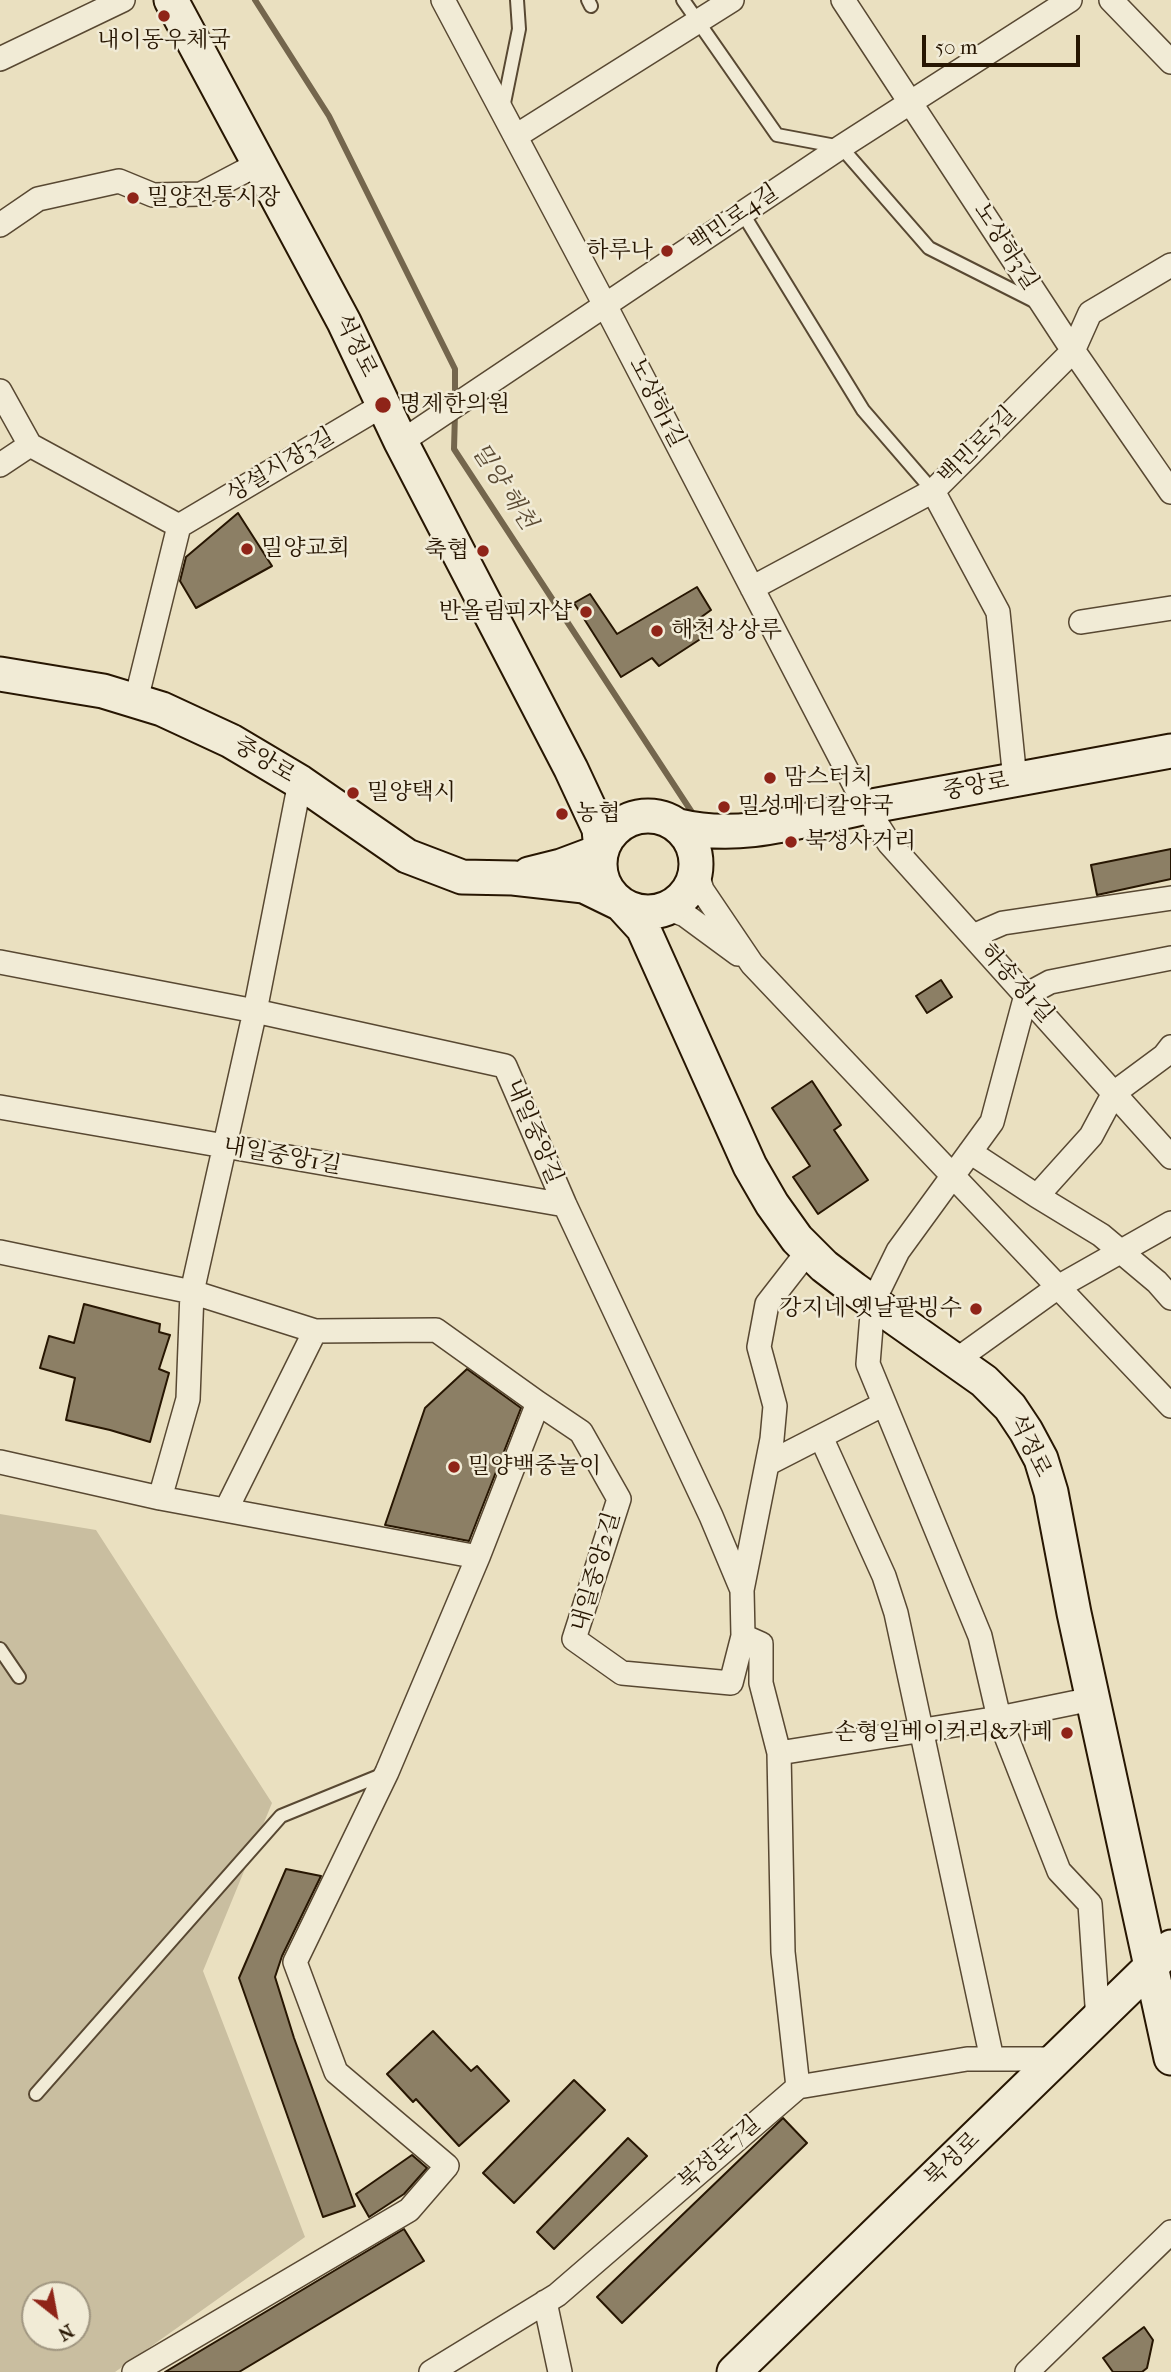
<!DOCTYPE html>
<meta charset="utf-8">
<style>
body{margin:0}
#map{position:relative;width:1171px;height:2372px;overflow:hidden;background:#eae0c0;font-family:"IM FELL French Canon",serif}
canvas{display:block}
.north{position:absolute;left:21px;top:2281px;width:70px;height:70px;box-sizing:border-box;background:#f1ebd6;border:2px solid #a09681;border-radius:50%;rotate:149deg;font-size:19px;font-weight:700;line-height:28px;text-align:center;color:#271602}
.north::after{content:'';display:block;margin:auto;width:24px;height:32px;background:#8f2418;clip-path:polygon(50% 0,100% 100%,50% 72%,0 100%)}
.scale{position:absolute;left:922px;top:35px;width:158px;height:32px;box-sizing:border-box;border:4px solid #271602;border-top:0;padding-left:9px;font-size:21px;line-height:24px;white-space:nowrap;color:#271602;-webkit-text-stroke:5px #f1ebd6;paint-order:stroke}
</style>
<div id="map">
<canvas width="1171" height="2372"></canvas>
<div class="north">N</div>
<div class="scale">50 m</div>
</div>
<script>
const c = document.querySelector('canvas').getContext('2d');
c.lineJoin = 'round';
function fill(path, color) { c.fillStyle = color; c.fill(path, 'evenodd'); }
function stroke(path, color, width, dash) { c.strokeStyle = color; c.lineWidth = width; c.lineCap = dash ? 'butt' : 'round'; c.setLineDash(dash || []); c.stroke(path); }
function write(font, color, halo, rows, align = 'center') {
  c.font = font + ' "IM FELL French Canon","Noto Serif KR",serif'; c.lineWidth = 5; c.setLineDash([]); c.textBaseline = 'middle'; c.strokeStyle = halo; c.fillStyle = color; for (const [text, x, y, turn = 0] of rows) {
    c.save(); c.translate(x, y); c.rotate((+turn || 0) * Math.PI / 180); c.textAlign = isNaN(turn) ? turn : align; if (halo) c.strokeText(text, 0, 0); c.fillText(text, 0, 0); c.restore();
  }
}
fill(new Path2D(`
 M0,1514L96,1530L272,1803L203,1971L305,2237L115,2372H0ZM35,2295H77V2337H35Z`), '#c9bea0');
stroke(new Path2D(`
 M255,0L329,116L455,369V399
 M455,413L454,449L695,817`), '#74664d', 6);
const building = new Path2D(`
 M238,513L272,566L196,608L180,581L186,557Z
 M697,587L711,610L693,623L702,638L659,666L652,658L621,677L574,603L590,594L617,634Z
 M1171,849V879L1097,895L1091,865Z
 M941,980L952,997L927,1013L916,996Z
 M812,1081L841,1125L834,1130L868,1180L818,1214L793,1177L810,1166L772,1108Z
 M84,1304L160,1324L159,1332L170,1335L159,1369L169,1373L150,1442L110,1430L66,1420L75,1378L40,1368L49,1336L74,1343Z
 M467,1369L521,1408L469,1541L385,1525L425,1408Z
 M286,1869L321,1876L282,1956L275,1977L294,2038L355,2206L323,2217L239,1978Z
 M433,2031L471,2071L477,2066L509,2101L459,2146L416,2099L413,2102L387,2074Z
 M574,2080L605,2110L514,2203L483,2173Z
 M783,2118L807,2143L622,2323L597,2297Z
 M628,2138L647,2156L554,2249L537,2232Z
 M412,2155L427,2168L404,2194L369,2217L356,2194Z
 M404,2229L424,2261L239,2372H165Z
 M1144,2327L1153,2340L1147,2368L1142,2372H1113L1103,2358Z`);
fill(building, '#8c7f65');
stroke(building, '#271602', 2);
const lane = new Path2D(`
 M588,0L591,6
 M683,0L777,135L841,147L929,248L1038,303
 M503,108L519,29L517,0
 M743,214L863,410L933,491
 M0,1649L19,1677
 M36,2094L281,1816L384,1774`);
const street = new Path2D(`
 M443,0L606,307L866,807L889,843L1171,1157
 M843,0L1066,340L1171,492
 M1111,0L1171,62
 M0,59L123,0
 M516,136L732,0
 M0,225L38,199L119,181L153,195L201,194L260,163
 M0,391L30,445L179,526L136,700
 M401,442L841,147L1070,0
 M0,465L30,445
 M933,491L998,612L1015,780
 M179,526L383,405
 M752,588L933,491L1073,351L1090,313L1171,265
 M1081,622L1171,608
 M696,870L702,890L752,964L1171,1406
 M667,908L685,915L738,954
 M973,936L1003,923L1171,898
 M0,962L255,1011L505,1066L565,1205L711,1516L742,1590
 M0,1107L565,1205
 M970,1152L1037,1196L1091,1136L1114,1093L1164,1056L1171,1047
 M1037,1196L1101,1235L1157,1282L1171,1298
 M0,1252L192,1292L315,1331
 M955,1361L1058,1287L1171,1223
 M821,1437L884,1576L896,1613L992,2059
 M0,1462L160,1498L478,1557L538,1403L581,1432L619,1499L574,1639L622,1673L731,1683L743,1636L742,1590L772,1439L775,1406L759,1347L767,1304L809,1250
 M767,1464L884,1404
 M160,1498L188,1399L192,1292L255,1011L300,782
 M226,1510L315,1331L436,1330L538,1403
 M743,1636L761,1644V1683L779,1753L999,1718L1092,1699
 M779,1753L783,1952L798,2087
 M1098,2020L1090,1904L1059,1871L999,1718L980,1636L868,1364L873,1302L898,1251L992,1122L1026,995L1050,982L1171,958
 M545,2302L560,2372
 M134,2372L409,2210L447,2166L336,2072L295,1962L387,1772L478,1557
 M431,2372L557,2295L798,2087L967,2059H1056
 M1027,2372L1171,2232`);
const secondary = new Path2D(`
 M171,0L344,322L401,442L571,769L599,829L601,851L561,866L529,874
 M0,674L103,691L162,709L231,741L300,782L407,856L462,877L513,878L584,886L621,904L643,928L750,1166L772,1204L797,1239L824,1266L854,1289L984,1381L1010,1407L1026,1431L1041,1459L1051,1492L1074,1613L1171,2058
 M600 864a48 48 0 1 1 96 0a48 48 0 1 1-96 0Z
 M679,826C744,842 808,818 872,806C972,788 1072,770 1171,751
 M734,2372L1171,1947`);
stroke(lane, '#584832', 16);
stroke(street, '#584832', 26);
stroke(secondary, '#271602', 37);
stroke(lane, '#f1ebd6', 12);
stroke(street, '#f1ebd6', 23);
stroke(secondary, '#f1ebd6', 33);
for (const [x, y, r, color] of [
 [164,16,7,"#8f2418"],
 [133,198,7,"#8f2418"],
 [667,251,7,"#8f2418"],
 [383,405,9,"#8f2418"],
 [247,549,7,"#8f2418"],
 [483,551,7,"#8f2418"],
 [586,612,7,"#8f2418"],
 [657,631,7,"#8f2418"],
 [770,778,7,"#8f2418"],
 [353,793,7,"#8f2418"],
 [724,807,7,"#8f2418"],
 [562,814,7,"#8f2418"],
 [791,842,7,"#8f2418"],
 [976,1309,7,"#8f2418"],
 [454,1467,7,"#8f2418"],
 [1067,1733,7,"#8f2418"]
]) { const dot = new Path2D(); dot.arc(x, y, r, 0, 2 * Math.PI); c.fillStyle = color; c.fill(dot); stroke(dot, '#f1ebd6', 2.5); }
write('23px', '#271602', '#f1ebd6', [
 ["내이동우체국",164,41,"center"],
 ["밀양전통시장",147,198],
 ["하루나",653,251,"right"],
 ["명제한의원",399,405],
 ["밀양교회",261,549],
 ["축협",469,551,"right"],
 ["반올림피자샵",572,612,"right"],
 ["해천상상루",671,631],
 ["맘스터치",784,778],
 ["밀양택시",367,793],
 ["밀성메디칼약국",738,807],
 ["농협",576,814],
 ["북성사거리",805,842],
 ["강지네 옛날팥빙수",962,1309,"right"],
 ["밀양백중놀이",468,1467],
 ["손형일베이커리&카페",1053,1733,"right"]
], 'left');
write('23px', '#271602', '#f1ebd6', [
 ["백민로4길",734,219,-34],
 ["노상하3길",1005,247,57],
 ["석정로",355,346,64],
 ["노상하1길",656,403,63],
 ["백민로5길",978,446,-45],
 ["상설시장3길",281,466,-31],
 ["중앙로",264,761,31],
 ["중앙로",976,787,-10],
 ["하송정1길",1016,984,48],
 ["내일중앙길",533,1132,67],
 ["내일중앙1길",282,1157,10],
 ["석정로",1029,1446,64],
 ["내일중앙2길",597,1572,-74],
 ["북성로7길",720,2154,-41],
 ["북성로",953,2160,-44]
]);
write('italic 24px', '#5b4b34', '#f1ebd6', [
 ["밀양 해천",503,487,57]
]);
</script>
